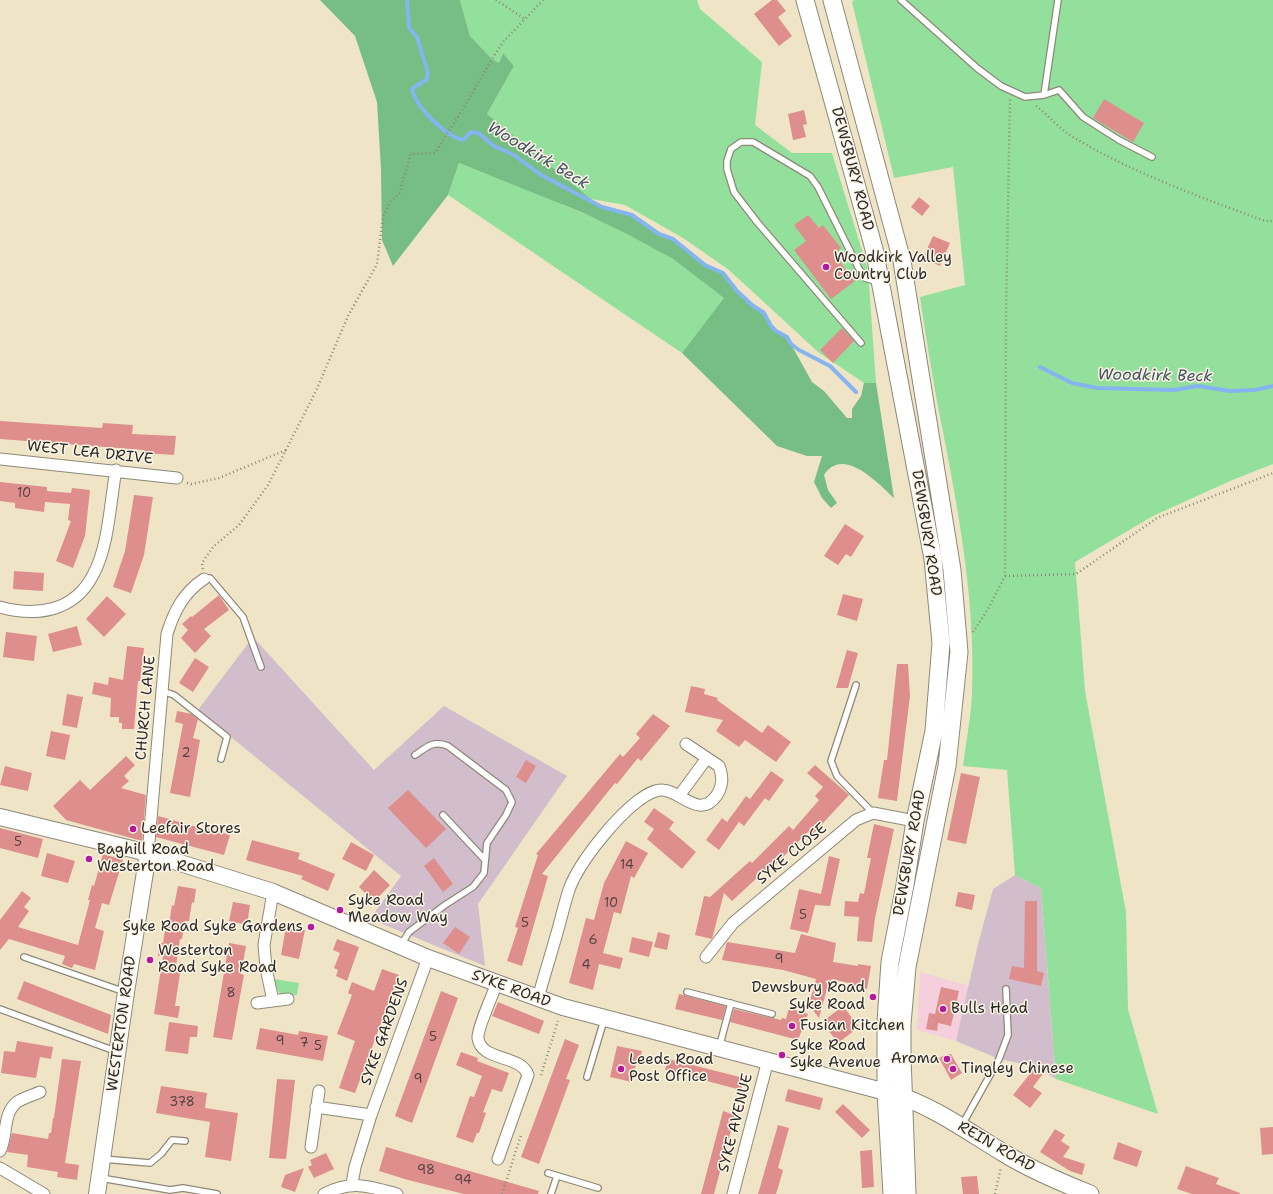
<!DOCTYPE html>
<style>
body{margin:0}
canvas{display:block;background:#efe5c6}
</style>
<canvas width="1273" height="1194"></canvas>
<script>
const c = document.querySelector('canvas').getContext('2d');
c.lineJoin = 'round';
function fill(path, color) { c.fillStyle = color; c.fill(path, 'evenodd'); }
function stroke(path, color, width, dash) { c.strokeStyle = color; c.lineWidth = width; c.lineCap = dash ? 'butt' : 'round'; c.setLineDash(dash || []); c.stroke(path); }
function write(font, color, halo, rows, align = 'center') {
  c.font = font + ' "Shantell Sans",sans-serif'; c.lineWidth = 3; c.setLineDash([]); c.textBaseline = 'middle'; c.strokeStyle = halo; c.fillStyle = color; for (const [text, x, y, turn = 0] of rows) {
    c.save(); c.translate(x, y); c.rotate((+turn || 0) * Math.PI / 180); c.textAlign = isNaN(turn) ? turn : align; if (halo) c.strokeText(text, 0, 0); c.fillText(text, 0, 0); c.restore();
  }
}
fill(new Path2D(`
 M920,972L970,986L956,1041L917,1030Z`), '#f5cfdb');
fill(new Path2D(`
 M253,637L374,770L444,706L567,776L478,904L485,966L370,919L401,876L198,710Z
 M1015,875L1041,888L1056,1079L1033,1066L999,1059L956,1041L978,944L993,889Z`), '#d1bdcc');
fill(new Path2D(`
 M460,0H697L700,9L762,62L755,125L792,153H832L868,270L876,383H864L818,352L729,270L683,238L625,205L591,199L487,114L514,66L503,53L499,63L492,59L470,36Z
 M854,0H1273V464L1230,481L1153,516L1075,562L1085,691L1126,912L1128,1009L1158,1114L1056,1079L1041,888L1015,875L1007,770L963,766C966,742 971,717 972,693C976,592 955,494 936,396C930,363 925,330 920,297L965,285L953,167L894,178L852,2Z
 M459,163C531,192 604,218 671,258C690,270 707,286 725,298L682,353L448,195Z
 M274,979L299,983L297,995C281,996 277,996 274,979Z`), '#93e09c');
fill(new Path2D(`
 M320,0H460L470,36L492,59L499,63L503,53L514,66L487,114L591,199L602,207L632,215L659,234L673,239L705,265L723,273L737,291L752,305L764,313L771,326L776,331L787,337L812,382L824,391L847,418H852V409L861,396L864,383H876L894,498C879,484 843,445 824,475L828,490L837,503L831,508L822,498L814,482L822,456H807L777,446L682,353L724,298L673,259L627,234L581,212L459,163L448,195L393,266L382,240L381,169L377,102L355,36Z`), '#76be84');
stroke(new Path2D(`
 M407,0L409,28L417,37L428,73L427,79L412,89C416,107 445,136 463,140L471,132L478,133L494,146L514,155L541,175L602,207L632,215L659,234L673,239L705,265L723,273L737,291L752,305L764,313L771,326L776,331L787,337L791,344L799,350L830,366L856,392
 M1040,367L1072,383L1097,388L1174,390L1198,386L1230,391L1255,390L1273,386`), '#85b5f0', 4);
fill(new Path2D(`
 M772,0H777L786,11L778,17L792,36L779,46L754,14Z
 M1104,99L1144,123L1133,142L1093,118Z
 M804,110L807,124L803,125L806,137L793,140L788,114Z
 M919,197L930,206L922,216L911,207Z
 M808,215L819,228L823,225L841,248L834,254L855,281L831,299L794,250L806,241L794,225Z
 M933,236L950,243L940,266L923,258Z
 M842,328L854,341L833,363L820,350Z
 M0,421L102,428L103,423L133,425L132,434L176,436L174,455L144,453V450L0,439Z
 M0,482L47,487V491L71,493L72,488L90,490L85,536L73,568L56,561L71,521L68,520L70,504L45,502L44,512L15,508V503L0,501Z
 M134,495L153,497L144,555L131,593L113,587L125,551Z
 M845,524L864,536L851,557L846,554L838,565L824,556Z
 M14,571L44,573L43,591L13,589Z
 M843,594L863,599L857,621L837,615Z
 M219,595L229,610L204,629L211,636L195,653L181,638L188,630L182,624L191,616L192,617Z
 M107,596L126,614L104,637L86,619Z
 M77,626L82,645L53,652L48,634Z
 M6,632L37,636L34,661L3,657Z
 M127,646L144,648L140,681H138L134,729H122V723H119V717H110L111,698L92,694L94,682L108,685L109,677L123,680Z
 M847,650L858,653L848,688H836Z
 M195,658L209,667L193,692L179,683Z
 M897,664H908L910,696L897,801L878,798L884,760H887Z
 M691,686L705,689L704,694L718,698L717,700L762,733L768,725L791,742L776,762L745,740L739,747L716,731L723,720L685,712Z
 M67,694L83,697L77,728L62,725Z
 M177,711L192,714L198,719L193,738L200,740L190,797L170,793L183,724L175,722Z
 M653,714L670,726L641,761L638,758L617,784L615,783L542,874L548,876L522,966L507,961L518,928L515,927L538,855L536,854L620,754L623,757L640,738L636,734Z
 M51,731L70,735L65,760L46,756Z
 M126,756L135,765L124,776L129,781L121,788L146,795L142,841L66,820L53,806L80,780L90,790Z
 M526,760L536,766L526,783L516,777Z
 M815,765L849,795L812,835L808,832L772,868L770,866L732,901L724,893L712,939L695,935L704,896L710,897L750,861L752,863L789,826L793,830L819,800L815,796L823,787L807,773Z
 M5,766L32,773L28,791L0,785Z
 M771,771L784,780L769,801L765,798L744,826L739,822L719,850L706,840L722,818L727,822L746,796L750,799Z
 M961,773L980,777L966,844L947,840Z
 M408,790L446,829L426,848L388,808Z
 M654,808L674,822L669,829L696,852L682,869L647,839L654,829L644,822Z
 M158,816L208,830L209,828L230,835L224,855L156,837Z
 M874,824L894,829L875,918L872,942L857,941L859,917L844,916L845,901L858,902L860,893L864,894L871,858H867Z
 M0,828L43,839L38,858L0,848Z
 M252,840L300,853L298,859L335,874L328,891L301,879L303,876L246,860Z
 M626,841L648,853L634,878L631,876L621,914L614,912L603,953L623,958L620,969L599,964L593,990L569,983L586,918L594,920L604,883Z
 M351,842L374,855L366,871L342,859Z
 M47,853L75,861L68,883L41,876Z
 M103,854L123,860L109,905L102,903L95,928L104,931L95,970L74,964L72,968L62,964L65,956L9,939L0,950V920L22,891L31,898L24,907L29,911L18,927L78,945L90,900H88L92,885L94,886Z
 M829,856L840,859L830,906L815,905L808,933L790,929L799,889L821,894Z
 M434,858L453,884L443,892L424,866Z
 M374,870L390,885L374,902L359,887Z
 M178,886L196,889L194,903L192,902L189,921H185L182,939H180L176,966L181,967L175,1006H180L178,1018L154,1014L163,956H158L160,943H163L166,924H169L172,905L174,906Z
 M958,892L975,895L972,910L955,906Z
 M1025,901H1037V971L1044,973L1041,986L1009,979L1012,966L1024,968Z
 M233,902L250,905L247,925L229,921Z
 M286,927L305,930L299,959L281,955Z
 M455,927L470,937L459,954L443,943Z
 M658,932L670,935L667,950L654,947Z
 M801,934L836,943L833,962L858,966V964L871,966L867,989L852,987L853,984L831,979V982L825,981L828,985L819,1018L809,1005L816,979L783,970L722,960L727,942L795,953Z
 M632,937L653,942L649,957L629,952Z
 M337,939L359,947L347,981L336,976L338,970L334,968L340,953L333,950Z
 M229,943L246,946L241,974L244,975L232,1040L213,1037Z
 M382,969L399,975L355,1093L339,1088L355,1041L337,1034L352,995L348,993L352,982L374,991Z
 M24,981L111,1015L108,1034L17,999Z
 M941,987L959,991L951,1026L938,1023L937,1031L926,1029L929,1013L935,1014Z
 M441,991L458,998L412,1123L395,1116Z
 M679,994L726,1006L722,1020L675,1009Z
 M498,1002L544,1021L539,1034L492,1016Z
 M843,1006L859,1027L838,1043L822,1022Z
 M789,1008L808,1014L798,1040L730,1022L734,1009L781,1020L782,1018L786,1019Z
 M169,1022L198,1026L197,1037H190L188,1054L165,1051Z
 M260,1028L298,1035L299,1031L328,1036L323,1061L256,1049Z
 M565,1039L579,1045L566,1079L570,1080L539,1164L521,1157Z
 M17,1041L53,1047L51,1059L40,1057L36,1078L1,1073L4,1051L15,1052Z
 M617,1046L642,1051L639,1065L636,1064L632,1082L610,1077Z
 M461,1052L478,1058L477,1061L509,1073L502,1092L492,1089L483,1112L486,1113L479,1133H477L473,1143L456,1137L470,1096L474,1097L482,1076L456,1065Z
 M947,1054H951L962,1073L951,1080L939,1058Z
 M62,1059L81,1061L65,1163L79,1165L77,1180L57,1177L58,1172L27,1167L28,1155L7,1152L12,1133L48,1139L49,1133H51L53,1118H54Z
 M668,1059L744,1078L741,1090L665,1070Z
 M1040,1061L1048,1067L1033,1087L1042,1093L1030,1108L1013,1095Z
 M277,1079L295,1080L286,1159L269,1158Z
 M161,1086L207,1093L205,1108L238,1113L231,1161L205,1157L210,1122L156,1113Z
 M788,1089L823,1098L820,1110L785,1101Z
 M843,1104L870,1130L862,1138L835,1112Z
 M723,1111L735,1115L714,1194H701Z
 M778,1125L789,1128L778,1168L783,1170L780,1181L776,1194H758Z
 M1273,1127V1154L1262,1155L1260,1128Z
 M1055,1129L1065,1135L1061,1141L1070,1147L1063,1157L1085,1164L1082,1175L1070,1171L1040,1152Z
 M1118,1142L1142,1151L1137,1167L1113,1159Z
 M386,1147L539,1191L538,1194H464L408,1180L379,1171Z
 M872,1150L874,1187L862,1188L860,1151Z
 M326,1153L334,1169L314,1178L308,1167L312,1165L310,1160Z
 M1186,1166L1219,1178L1216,1184L1240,1193V1194H1192L1177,1189Z
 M304,1168L295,1192L281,1187L285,1175Z
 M977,1176L979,1194H963L961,1177Z`), '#de8f8d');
const lane = new Path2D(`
 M901,0L977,68L1001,86L1025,97L1044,95L1058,0
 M1044,95L1059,90L1083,117L1119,140L1152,157
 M861,343L757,222L734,192L727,169V161L731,149L741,142H753L810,176L818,187L859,269L865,278L878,282
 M204,579L210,578L243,617L261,667
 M856,685L831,761L837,776L873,813
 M162,691L174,695L227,737L221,759
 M443,815L485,860
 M401,945L409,932L445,905L473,887L484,873L487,843L506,815L512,802L506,790L448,746C433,740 427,747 415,755
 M24,957L125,992
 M687,992L772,1014
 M0,1009L115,1051
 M719,1048L731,1003
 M587,1077L604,1020
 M962,1125L999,1059L1008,1035L1006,989
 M103,1159L150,1163L161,1154L172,1140L185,1141
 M548,1173L598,1188
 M101,1178L170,1190L183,1188L217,1194
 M551,1194L557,1176`);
const street = new Path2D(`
 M0,459L177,478
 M0,607C36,617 74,612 93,575C109,546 110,502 116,470
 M679,796L707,758
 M148,853L167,634C174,611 184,592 204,579
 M706,957L733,923L856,820L873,813L915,821
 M497,983C493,994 477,1029 478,1038C481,1062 521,1054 528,1075L498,1159
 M538,998C545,973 553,948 560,922C563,911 566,898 570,887C581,860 615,818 639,800C645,796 653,790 661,790C680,789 699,821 717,795C723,785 723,777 719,766L686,744
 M273,1001L266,968L264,945L273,892
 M257,1003L288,999
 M316,1107L371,1115
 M311,1147L319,1091
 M0,1151C8,1136 2,1114 17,1102C23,1098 33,1095 40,1092
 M0,1168L44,1194
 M352,1184L355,1167L371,1115L428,958
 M324,1194C352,1180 369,1186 397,1194
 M733,1194L768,1060`);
const secondary = new Path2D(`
 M0,817L148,853L273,892L428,958L563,1007L886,1092
 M97,1194L126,992L148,853`);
const primary = new Path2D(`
 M805,0L874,249L933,559L941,643L934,731L915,821L905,885L890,962L886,1022V1092L892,1194
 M832,0L902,261L952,570L959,652L947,766L907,967L902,1024V1056L907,1194
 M894,1094C933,1106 967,1131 1002,1152C1029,1169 1060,1182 1090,1194`);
stroke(lane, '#8d8878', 8);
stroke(street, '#8d8878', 13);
stroke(secondary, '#8d8878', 18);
stroke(primary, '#8d8878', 19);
stroke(new Path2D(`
 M496,0L525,19L543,0
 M1036,106C1047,114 1057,126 1068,134C1130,172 1197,196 1265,221H1273
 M187,483L191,484L219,478L286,450
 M203,569L202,563L213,547L239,525L268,485L316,391L348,316L377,264L383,217L390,202L399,194L411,154L435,153L466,104L492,59L503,42L525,19
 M1005,576L1076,574L1157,518L1273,473
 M973,632L988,609L1005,576L1006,313L1010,99
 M541,1075L558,1021
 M502,1194L521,1135
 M995,1194L1001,1167`), '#8d8878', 2.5, [1, 3]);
stroke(lane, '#fff', 5.5);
stroke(street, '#fff', 11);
stroke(secondary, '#fff', 16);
stroke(primary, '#fff', 17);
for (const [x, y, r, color] of [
 [826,267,4,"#b5179e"],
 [133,829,4,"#b5179e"],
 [89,859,4,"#b5179e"],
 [340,910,4,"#b5179e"],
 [311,927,4,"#b5179e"],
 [150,960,4,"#b5179e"],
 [873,997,4,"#b5179e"],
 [943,1009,4,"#b5179e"],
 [792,1026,4,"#b5179e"],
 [782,1055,4,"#b5179e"],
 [947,1059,4,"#b5179e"],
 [621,1069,4,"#b5179e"],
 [953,1069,4,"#b5179e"]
]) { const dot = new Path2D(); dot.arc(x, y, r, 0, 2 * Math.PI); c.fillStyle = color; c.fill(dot); stroke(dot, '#fcf5e5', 1.5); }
write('13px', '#584444', null, [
 ["10",24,494],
 ["2",186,754],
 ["5",18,843],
 ["14",627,866],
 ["10",611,904],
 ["5",803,916],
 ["5",525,924],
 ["6",593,941],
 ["9",779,960],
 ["4",586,966],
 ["8",231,994],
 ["5",433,1038],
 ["9",280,1042],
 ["7",304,1044],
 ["5",318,1047],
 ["9",418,1080],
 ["378",182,1103],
 ["98",426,1171],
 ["94",463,1181]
]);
write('15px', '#2b2b2b', '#fcf5e5', [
 ["DEWSBURY ROAD",852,169,75],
 ["WEST LEA DRIVE",90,453,6],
 ["DEWSBURY ROAD",926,533,81],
 ["CHURCH LANE",146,708,-85],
 ["DEWSBURY ROAD",910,853,-80],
 ["SYKE CLOSE",792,854,-40],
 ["SYKE ROAD",511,989,20],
 ["WESTERTON ROAD",122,1024,-82],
 ["SYKE GARDENS",385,1032,-70],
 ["SYKE AVENUE",736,1123,-76],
 ["REIN ROAD",996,1147,30]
]);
write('15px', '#2b2b2b', '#fcf5e5', [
 ["Woodkirk Valley",834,258],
 ["Country Club",834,275],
 ["Leefair Stores",141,829],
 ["Baghill Road",97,850],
 ["Westerton Road",97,867],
 ["Syke Road",348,901],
 ["Meadow Way",348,918],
 ["Syke Road Syke Gardens",303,927,"right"],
 ["Westerton",158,951],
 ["Road Syke Road",158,968],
 ["Dewsbury Road",865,988,"right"],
 ["Syke Road",865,1005,"right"],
 ["Bulls Head",951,1009],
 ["Fusian Kitchen",800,1026],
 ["Syke Road",790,1046],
 ["Syke Avenue",790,1063],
 ["Aroma",939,1059,"right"],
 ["Leeds Road",629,1060],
 ["Post Office",629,1077],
 ["Tingley Chinese",961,1069]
], 'left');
write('italic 16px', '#465466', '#fcf5e5', [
 ["Woodkirk Beck",538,156,31],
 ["Woodkirk Beck",1155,376,1]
]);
</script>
